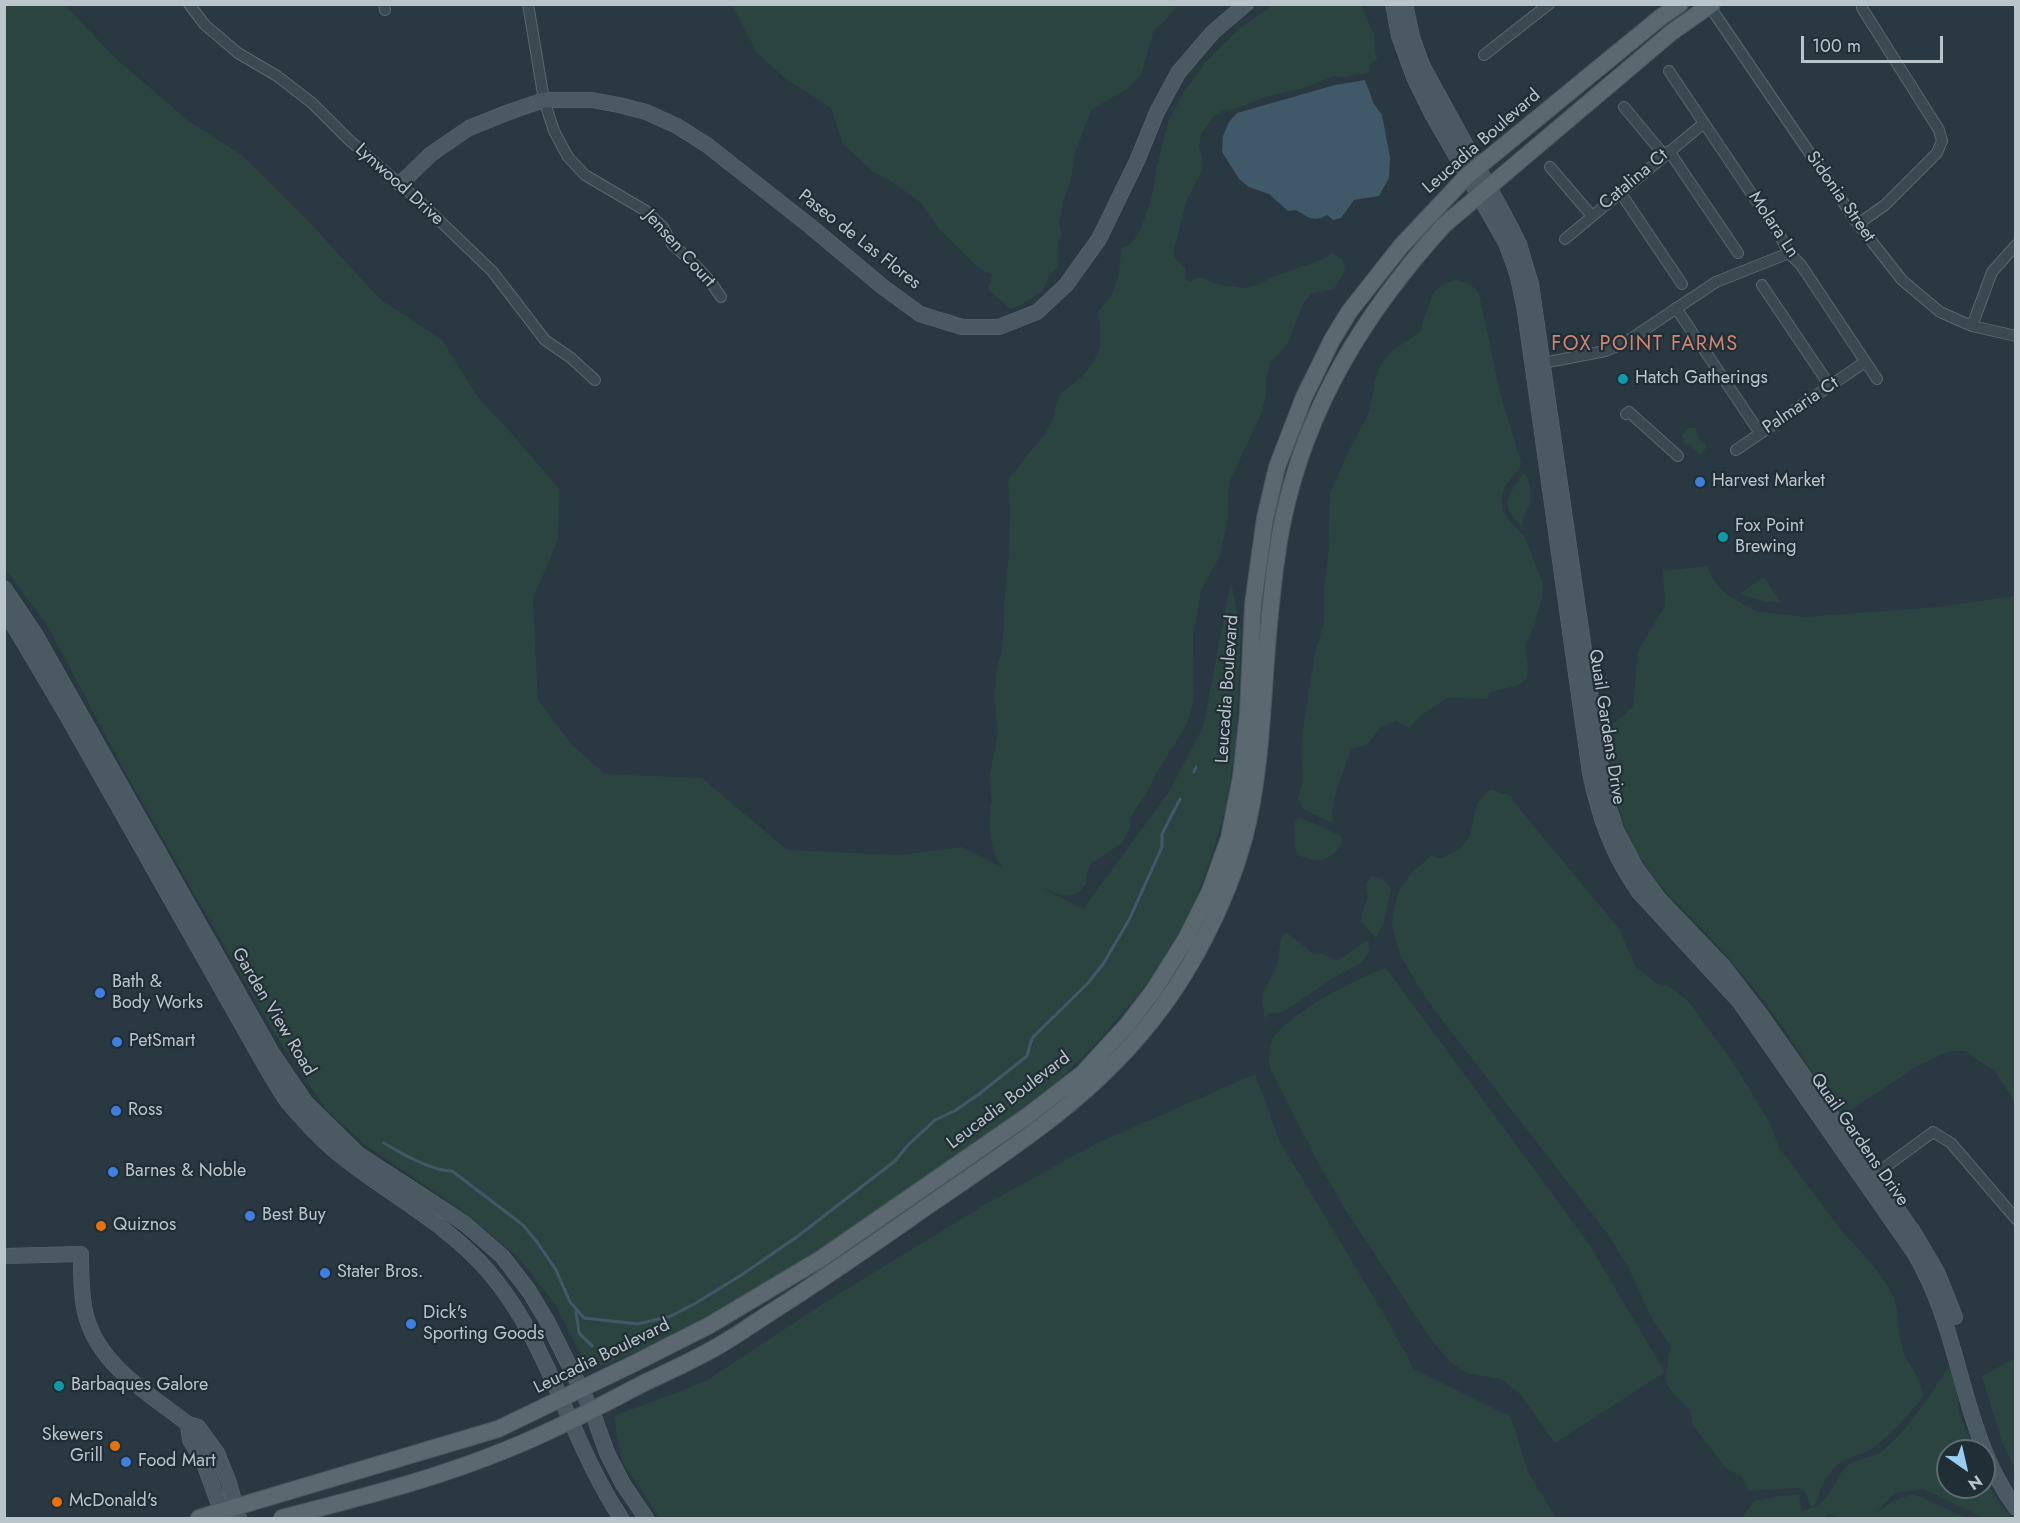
<!DOCTYPE html>
<style>
body{margin:0}
#map{position:relative;width:2020px;height:1523px;overflow:hidden;background:#293841;font-family:Jost,sans-serif}
canvas{display:block}
.frame{position:absolute;inset:0;border:6px solid #bac4cb;pointer-events:none}
.north{position:absolute;left:1936px;top:1439px;width:60px;height:60px;box-sizing:border-box;background:#212e36;border:2px solid #5e6a72;border-radius:50%;rotate:146deg;font-size:16px;font-weight:700;line-height:24px;text-align:center;color:#bac4cb}
.north::after{content:'';display:block;margin:auto;width:21px;height:27px;background:#98cdf1;clip-path:polygon(50% 0,100% 100%,50% 72%,0 100%)}
.scale{position:absolute;left:1801px;top:36px;width:142px;height:27px;box-sizing:border-box;border:3px solid #bac4cb;border-top:0;padding-left:8px;font-size:18px;line-height:21px;white-space:nowrap;color:#bac4cb;-webkit-text-stroke:4px #212e36;paint-order:stroke}
</style>
<div id="map">
<canvas width="2020" height="1523"></canvas>
<div class="frame"></div>
<div class="north">N</div>
<div class="scale">100 m</div>
</div>
<script>
const c = document.querySelector('canvas').getContext('2d');
c.lineJoin = 'round';
function fill(path, color) { c.fillStyle = color; c.fill(path, 'evenodd'); }
function stroke(path, color, width, dash) { c.strokeStyle = color; c.lineWidth = width; c.lineCap = dash ? 'butt' : 'round'; c.setLineDash(dash || []); c.stroke(path); }
function write(font, color, halo, rows, align = 'center') {
  c.font = font + ' Jost,sans-serif'; c.lineWidth = 4.5; c.setLineDash([]); c.textBaseline = 'middle'; c.strokeStyle = halo; c.fillStyle = color; for (const [text, x, y, turn = 0] of rows) {
    c.save(); c.translate(x, y); c.rotate((+turn || 0) * Math.PI / 180); c.textAlign = isNaN(turn) ? turn : align; if (halo) c.strokeText(text, 0, 0); c.fillText(text, 0, 0); c.restore();
  }
}
fill(new Path2D(`
 M4,5H65L114,57L187,120L243,156L309,222L380,299L442,340L479,399L505,426L559,489L558,539L533,599L538,700L570,743L605,774L702,778L787,850L899,855L962,847L1003,868L995,856L990,836V810L992,800L989,779L998,733L994,696L997,668L1002,651L1005,592L1009,552L1010,511L1008,483L1010,477L1044,435L1053,419L1055,407L1061,393L1084,375L1098,354L1101,340L1098,312L1112,294L1119,274L1121,249C1125,246 1130,245 1133,241C1142,233 1157,182 1156,170L1168,122L1183,93L1205,63L1240,28L1273,5H1361L1374,34L1375,53L1378,60L1373,61L1369,66L1370,72L1346,77L1334,76L1302,89L1272,95L1235,109L1224,110L1213,117L1201,135L1199,146L1202,156L1203,168L1186,203L1174,250V257L1185,268L1186,280L1190,281L1200,277L1216,284L1244,288L1255,286L1275,276L1326,258L1332,253L1342,259L1345,271L1334,289L1311,294L1304,302L1287,344L1270,364L1266,379V396L1261,414L1229,483L1227,524L1220,556L1201,590L1193,637L1194,701L1186,726L1159,769L1146,794L1131,816L1130,828L1122,843L1091,864L1086,876V884L1079,892L1069,896L1060,895L1036,885L1083,909L1169,792L1203,727L1231,581L1241,632L1236,743L1226,807L1210,861L1188,922L1150,980L1097,1043L1043,1096L765,1288L655,1345L589,1371L555,1304L519,1258L463,1211L364,1144L326,1109L274,1033L130,781L47,625L5,569Z
 M732,5H1177L1167,19L1154,30L1141,75L1127,89L1091,110L1075,154L1071,180L1063,201L1059,224L1062,233L1058,242L1059,262L1058,267L1050,274L1043,291L1021,305L1010,309L988,289L992,274L981,270L939,229L920,202L895,184L872,171L843,144L831,108L785,78L757,53Z
 M1456,280C1468,282 1476,286 1480,298L1500,392L1521,462L1519,469L1505,486L1502,494V509L1509,520L1525,537L1543,584L1542,597L1535,624L1525,647L1528,665L1527,678L1519,685L1489,693L1488,699L1447,698L1419,717L1410,728L1396,721L1380,728L1368,744L1351,749C1345,769 1328,804 1334,824L1303,809L1298,799L1303,780L1301,749L1304,721L1315,653L1324,622V586L1328,560L1330,493L1353,442L1369,413L1376,376L1382,362L1393,350L1419,333L1433,294L1438,288L1450,281Z
 M1688,428H1696L1699,439C1708,443 1707,449 1701,455L1692,448V445L1685,444L1682,435Z
 M1524,472C1529,479 1532,494 1530,503C1528,512 1521,516 1523,527C1497,504 1508,497 1524,472Z
 M1707,566L1714,581L1727,595L1755,611L1804,617L1937,607L2015,596V1102L1995,1072L1965,1051H1951L1921,1064L1841,1116C1813,1076 1789,1032 1759,995C1740,971 1720,948 1699,926C1668,894 1642,871 1625,828C1612,796 1610,763 1605,730L1633,707L1638,650L1665,606L1663,571Z
 M1764,577L1781,603L1767,602L1739,594Z
 M1490,789L1511,796L1517,806L1620,930L1635,966L1656,983L1670,987L1687,1000L1732,1061L1768,1120L1780,1149L1844,1234C1859,1248 1892,1285 1896,1304C1899,1319 1898,1335 1903,1350C1908,1366 1922,1378 1923,1396C1910,1414 1889,1437 1870,1450C1864,1454 1856,1455 1849,1458C1828,1466 1821,1487 1815,1506C1832,1500 1835,1473 1850,1464C1859,1458 1872,1458 1881,1452C1910,1428 1928,1398 1948,1368L1954,1377L1960,1417L1975,1451H1948V1487H1984V1472L1992,1491L2011,1518H1982L1980,1516L1924,1489L1895,1493L1873,1515L1895,1500L1914,1494L1967,1518H1846L1829,1514L1824,1518H1742L1754,1501L1778,1496L1799,1495L1802,1512L1815,1506H1810L1806,1493L1800,1488L1749,1491L1742,1477L1726,1468L1691,1423C1697,1406 1669,1398 1666,1380C1665,1375 1669,1352 1671,1346L1653,1321L1628,1267L1610,1237L1436,1012L1420,989L1400,955L1392,925L1394,908L1399,891L1411,873L1432,855L1441,858L1461,848L1470,835L1477,803Z
 M1300,818L1321,826L1342,837V842C1331,862 1319,864 1297,855C1295,848 1293,828 1295,821Z
 M1371,876C1377,875 1389,883 1391,889L1384,923L1376,938L1361,922L1363,910L1368,897L1366,884Z
 M1286,932L1314,954H1324L1337,961L1368,940L1370,951L1362,962L1335,977L1283,1012L1269,1013L1265,1020L1262,1001L1263,993L1277,965L1281,938Z
 M1386,968L1589,1244L1665,1372L1555,1443L1520,1394L1501,1379L1466,1373L1449,1361L1428,1335L1343,1206L1314,1155L1270,1068C1267,1057 1269,1041 1277,1033C1297,1010 1357,977 1386,968Z
 M1255,1074L1280,1142L1388,1321L1414,1369L1511,1417L1528,1472L1556,1518H660L621,1460L614,1416L706,1381L824,1303L981,1207L1095,1144Z
 M2015,1358V1469L2002,1442L1982,1376Z`), '#2c4440');
fill(new Path2D(`
 M1365,80L1374,104L1382,115L1390,157L1389,178L1379,196L1354,200L1341,218L1333,220L1327,215C1313,223 1308,217 1296,210L1288,211L1269,194L1249,187L1239,179L1222,152L1223,136L1229,122L1237,113L1335,85Z`), '#405968');
stroke(new Path2D(`
 M1194,772L1196,767
 M384,1143C402,1154 431,1171 452,1171L523,1225L537,1242L556,1270L570,1302L584,1318L638,1324L671,1316L696,1303L743,1274L798,1236L895,1161L908,1145L935,1120L956,1110L979,1094L1027,1056L1032,1038L1088,983L1103,964L1129,920L1162,847V834L1180,799
 M576,1312L579,1333L592,1346`), '#405968', 3);
const street = new Path2D(`
 M189,4L205,25L238,53L277,76L312,103L348,139L419,201L492,271L545,340L571,358L595,380
 M384,4L385,10
 M528,4L544,100L554,131L568,157L585,175L646,211L663,227L672,244L691,261L710,281L721,297
 M1708,4L1858,224L1902,280L1940,312L1972,326L2016,336
 M1484,55L1549,4
 M1669,71L1780,236L1789,253L1801,265L1877,379
 M1624,107L1664,155
 M1669,151L1738,253
 M1550,167L1592,216
 M1620,192L1682,284
 M1858,224L1885,205L1937,153L1942,141L1939,130L1862,8
 M1565,239L1704,123
 M1762,285L1830,386
 M1676,308L1760,433
 M1972,326L1992,272L2016,245
 M1538,364L1605,351L1623,344L1716,282L1789,253
 M1626,414L1629,412L1678,456
 M1736,450L1865,362
 M1869,1179L1933,1132L1951,1143L2016,1219`);
const secondary = new Path2D(`
 M1393,4L1399,36L1414,77L1431,112L1506,243L1517,273L1524,305L1590,773C1600,819 1612,854 1639,892L1739,1001L1915,1254C1962,1332 1961,1435 2016,1508
 M1405,4L1412,37L1422,65L1508,222L1519,244L1531,284L1605,795L1616,830L1636,868L1659,899L1724,967L1763,1018L1914,1233L1937,1272L1955,1317
 M400,184L431,154L469,128L509,112L544,100H592L619,105L646,112L677,126L707,145L810,226L883,287L920,314L962,327H999L1037,312L1066,285L1099,239L1137,161L1157,112L1178,73L1213,32L1246,4
 M4,588L35,634L272,1053L306,1103L358,1154L464,1223L502,1256L529,1291L547,1321L592,1411L607,1453L623,1484L646,1518
 M4,609L66,714L270,1074C276,1083 281,1093 287,1101C304,1121 324,1143 345,1159C393,1197 446,1223 488,1271C550,1343 569,1440 621,1518
 M4,1256L81,1254C81,1273 81,1301 87,1319C101,1367 151,1395 188,1424L198,1427L217,1453L229,1483L239,1518
 M188,1424L190,1440L203,1461L224,1518`);
const primary = new Path2D(`
 M199,1518L498,1429L637,1362L710,1325L822,1258L1026,1117L1083,1073L1128,1024L1154,990L1186,939L1210,891L1229,838L1241,777L1248,712L1253,604L1265,518L1277,467L1304,397L1332,340L1349,312L1401,246L1467,176L1661,17L1680,4
 M282,1518C358,1498 436,1479 508,1449C555,1430 600,1406 644,1383C670,1371 696,1359 720,1345C739,1334 757,1321 776,1309C829,1275 881,1239 932,1203C1008,1151 1085,1102 1144,1030C1188,978 1226,905 1244,839C1264,762 1262,683 1271,604C1274,576 1277,547 1283,520C1307,405 1366,311 1444,225L1672,32L1712,4`);
stroke(street, '#5b676e', 12);
stroke(secondary, '#5b676e', 16);
stroke(primary, '#49555d', 18);
stroke(street, '#3d4951', 10);
stroke(secondary, '#4b5963', 15);
stroke(primary, '#5b6870', 16);
for (const [x, y, r, color] of [
 [1623,379,6,"#0f9aa8"],
 [1700,482,6,"#3f7fe0"],
 [1723,537,6,"#0f9aa8"],
 [100,993,6,"#3f7fe0"],
 [117,1042,6,"#3f7fe0"],
 [116,1111,6,"#3f7fe0"],
 [113,1172,6,"#3f7fe0"],
 [250,1216,6,"#3f7fe0"],
 [101,1226,6,"#e8710a"],
 [325,1273,6,"#3f7fe0"],
 [411,1324,6,"#3f7fe0"],
 [59,1386,6,"#0f9aa8"],
 [115,1446,6,"#e8710a"],
 [126,1462,6,"#3f7fe0"],
 [57,1502,6,"#e8710a"]
]) { const dot = new Path2D(); dot.arc(x, y, r, 0, 2 * Math.PI); c.fillStyle = color; c.fill(dot); stroke(dot, '#212e36', 2); }
write('18px', '#bac4cb', '#212e36', [
 ["Leucadia Boulevard",1482,142,-41],
 ["Catalina Ct",1634,180,-40],
 ["Lynwood Drive",399,185,42],
 ["Sidonia Street",1840,197,55],
 ["Molara Ln",1773,225,56],
 ["Paseo de Las Flores",859,240,38],
 ["Jensen Court",679,249,48],
 ["Palmaria Ct",1801,406,-34],
 ["Leucadia Boulevard",1228,689,-86],
 ["Quail Gardens Drive",1606,727,81],
 ["Garden View Road",273,1012,59],
 ["Leucadia Boulevard",1009,1101,-37],
 ["Quail Gardens Drive",1859,1140,55],
 ["Leucadia Boulevard",602,1357,-26]
]);
write('18px', '#bac4cb', '#212e36', [
 ["Hatch Gatherings",1635,379],
 ["Harvest Market",1712,482],
 ["Fox Point",1735,527],
 ["Brewing",1735,548],
 ["Bath &",112,983],
 ["Body Works",112,1004],
 ["PetSmart",129,1042],
 ["Ross",128,1111],
 ["Barnes & Noble",125,1172],
 ["Best Buy",262,1216],
 ["Quiznos",113,1226],
 ["Stater Bros.",337,1273],
 ["Dick's",423,1314],
 ["Sporting Goods",423,1335],
 ["Barbaques Galore",71,1386],
 ["Skewers",103,1436,"right"],
 ["Grill",103,1457,"right"],
 ["Food Mart",138,1462],
 ["McDonald's",69,1502]
], 'left');
c.letterSpacing = '1.5px';
write('20px', '#cf8671', '#212e36', [
 ["FOX POINT FARMS",1645,345]
]);
c.letterSpacing = '0px';
</script>
